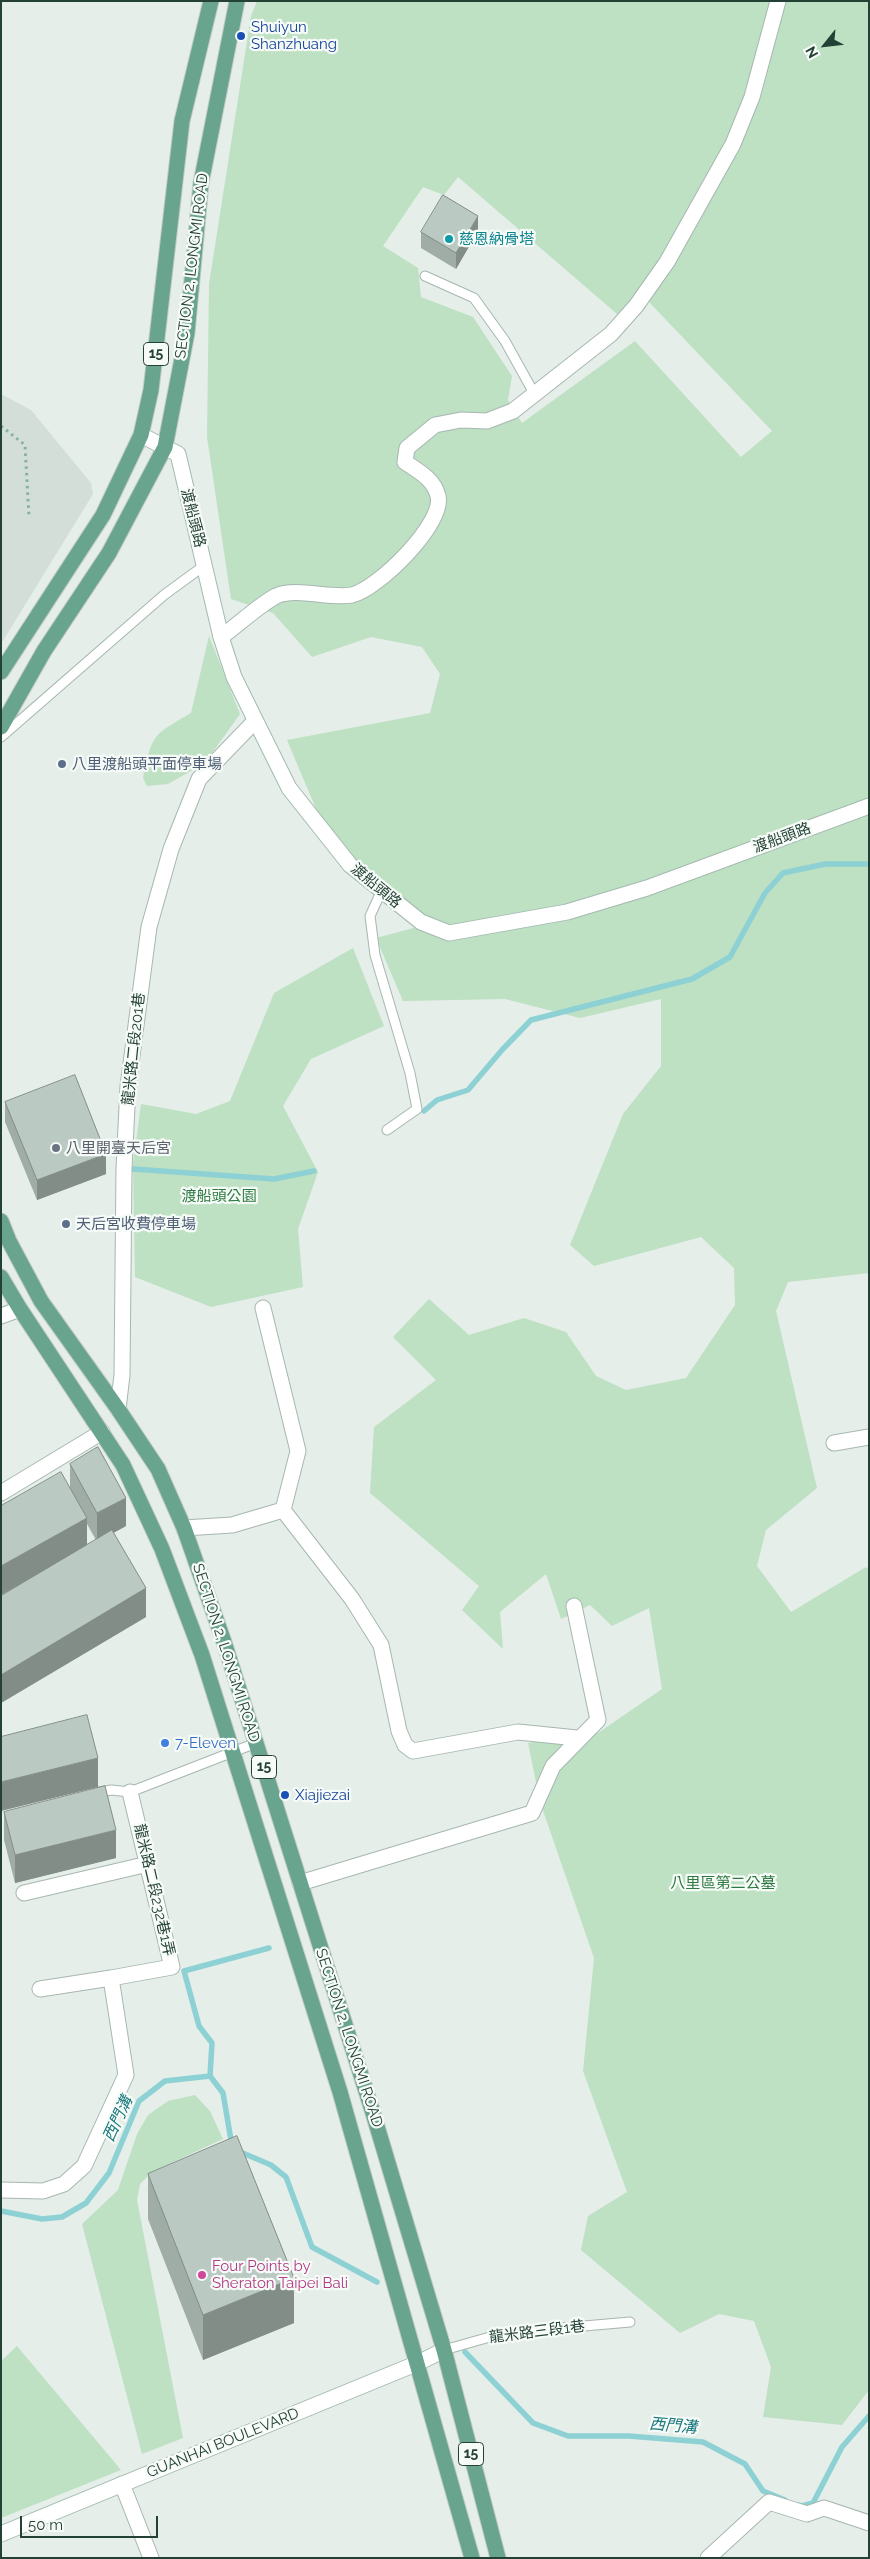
<!DOCTYPE html>
<meta charset="utf-8">
<style>
body{margin:0}
#map{position:relative;width:870px;height:2559px;overflow:hidden;background:#e5eee9;font-family:Raleway,sans-serif}
canvas{display:block}
.frame{position:absolute;inset:0;border:2px solid #244136;pointer-events:none}
.north{position:absolute;left:800px;top:20px;width:50px;height:50px;-webkit-text-stroke:4px #f6fbf8;paint-order:stroke;rotate:241deg;font-size:14px;font-weight:700;line-height:20px;text-align:center;color:#244136}
.north::after{content:'';display:block;margin:auto;width:18px;height:22px;background:#244136;clip-path:polygon(50% 0,100% 100%,50% 72%,0 100%)}
.scale{position:absolute;left:20px;top:2516px;width:138px;height:22px;box-sizing:border-box;border:2px solid #244136;border-top:0;padding-left:6px;font-size:15px;line-height:18px;white-space:nowrap;color:#244136;-webkit-text-stroke:4px #f6fbf8;paint-order:stroke}
</style>
<div id="map">
<canvas width="870" height="2559"></canvas>
<div class="frame"></div>
<div class="north">N</div>
<div class="scale">50 m</div>
</div>
<script>
const c = document.querySelector('canvas').getContext('2d');
c.lineJoin = 'round';
function fill(path, color) { c.fillStyle = color; c.fill(path, 'evenodd'); }
function stroke(path, color, width, dash) { c.strokeStyle = color; c.lineWidth = width; c.lineCap = dash ? 'butt' : 'round'; c.setLineDash(dash || []); c.stroke(path); }
function write(font, color, halo, rows, align = 'center') {
  c.font = font + ' Raleway,"Noto Sans TC",sans-serif'; c.lineWidth = 4.5; c.setLineDash([]); c.textBaseline = 'middle'; c.strokeStyle = halo; c.fillStyle = color; for (const [text, x, y, turn = 0] of rows) {
    c.save(); c.translate(x, y); c.rotate((+turn || 0) * Math.PI / 180); c.textAlign = isNaN(turn) ? turn : align; if (halo) c.strokeText(text, 0, 0); c.fillText(text, 0, 0); c.restore();
  }
}
fill(new Path2D(`
 M1,394L31,410L91,483L93,494L1,644Z`), '#d3ded8');
fill(new Path2D(`
 M257,1H869V1273L788,1282L776,1311L817,1488L766,1530L757,1566L791,1612L866,1567L869,1570V2390L842,2425L763,2417L771,2367L754,2321L719,2314L680,2333L581,2250L588,2216L627,2192L583,2071L594,1958L540,1802L528,1743L598,1733L662,1689L649,1608L612,1626L590,1605L561,1619L546,1574L500,1612L503,1649L462,1610L479,1586L370,1493L374,1427L436,1380L393,1337L429,1299L469,1335L524,1318L566,1332L596,1376L626,1390L686,1378L735,1305L734,1268L701,1237L594,1266L570,1245L623,1114L661,1066V999L580,1018L505,999L403,1001L376,938L436,922L376,881L325,830L287,740L430,713L440,674L422,647L371,637L312,657L273,613L231,599L207,437L209,284L251,16ZM458,177L624,320L648,301L772,431L741,457L635,341L522,423L508,400L512,376L473,317L421,297L418,268L383,246L423,187L444,195Z
 M209,636L240,714L205,763L168,784L147,786L143,778C153,733 152,736 191,713Z
 M353,948L384,1026L311,1059L283,1106L318,1172L298,1229L303,1287L211,1307L135,1277L133,1164L141,1104L196,1114L230,1101L274,993Z
 M195,2095L210,2111L223,2139L152,2172L140,2184L137,2200L183,2438L142,2454L82,2224L118,2190L137,2134L148,2115L168,2101Z
 M17,2346L121,2470L1,2518V2361Z`), '#bee0c3');
stroke(new Path2D(`
 M424,1111L437,1100L468,1090L502,1050L531,1020L692,979L730,957L765,893L783,873L825,864H869
 M133,1169L274,1179L314,1171
 M210,2076L212,2043L199,2026L184,1971L269,1948
 M238,2151L271,2165L286,2177L312,2247L377,2282
 M1,2211L42,2219L62,2217L86,2203L109,2173L139,2101L165,2081L210,2076L223,2093L232,2146
 M465,2352L533,2423L568,2436H629L703,2442L745,2464L763,2491L785,2500
 M798,2505L802,2506L813,2503L842,2447L869,2416`), '#8dd1d4', 5.5);
const lane = new Path2D(`
 M425,276L474,298L505,341L535,395
 M1,737L164,595L205,565
 M381,892L370,916L375,955L410,1073L417,1109L387,1130
 M96,1793L111,1790L130,1792L256,1743
 M444,2350L504,2333L630,2322`);
const street = new Path2D(`
 M221,637C238,625 259,605 276,596C296,587 330,599 352,595C378,589 445,523 438,496C434,479 418,471 405,462L407,448L435,425L461,420L487,421L513,411L611,334L636,306L667,262L733,144L752,97L778,1
 M263,1308L298,1451L283,1510
 M1,1316L20,1309
 M118,1409L122,1375L124,1169L128,1086L149,927L171,849L199,779L255,721
 M834,1443L869,1437
 M1,1493L102,1432
 M184,1528L232,1525L283,1510L352,1599L381,1645L399,1731L405,1745L413,1751L518,1732L577,1738
 M300,1883L532,1813L553,1766L598,1720L574,1606
 M24,1893L148,1864
 M40,1989L111,1978
 M1,2190L43,2191L64,2184L84,2166L126,2075L111,1978L172,1967L130,1792
 M122,2484L151,2558
 M708,2558L769,2502L807,2514L824,2508L869,2523`);
const secondary = new Path2D(`
 M141,435L178,454L221,637L234,677L289,788L350,865L421,922L449,933L567,912L647,888L869,806
 M1,2534L418,2363L444,2350`);
const primary = new Path2D(`
 M1,672L103,515L141,435L151,390L182,121L211,1
 M1,727L44,651L109,553L165,447L187,333L201,183L237,1
 M1,1221L9,1241L41,1301L118,1409L158,1469L184,1528L224,1642L373,2113L444,2350L498,2558
 M1,1277L20,1309L123,1465L162,1549L202,1655L340,2092L472,2558`);
stroke(lane, '#a7b7b0', 11);
stroke(street, '#a7b7b0', 17);
stroke(secondary, '#a3bab0', 17);
stroke(primary, '#c2cac7', 17);
stroke(new Path2D(`
 M1,426L25,445L29,517`), '#85b29f', 3, [2.5, 4]);
stroke(lane, '#fff', 9);
stroke(street, '#fff', 15);
stroke(secondary, '#fff', 15);
stroke(primary, '#69a48e', 15);
fill(new Path2D(`
 M478,231L456,269L421,248V232Z
 M5,1102L106,1174L37,1200L5,1122Z
 M70,1464L126,1526L113,1533L146,1617L1,1703V1596L47,1569L1,1595L70,1486ZM87,1524L96,1540L87,1545Z
 M4,1812L116,1858L15,1883L4,1840Z
 M148,2174L294,2323L203,2360L148,2219Z`), '#a0ada7');
fill(new Path2D(`
 M478,216V231L456,269V253Z
 M106,1154V1174L37,1200V1180Z
 M126,1498V1526L97,1542V1513Z
 M87,1518V1546L1,1595V1566Z
 M146,1588V1617L1,1703V1675Z
 M98,1758V1787L1,1811V1782Z
 M116,1830V1858L15,1883V1855Z
 M294,2278V2323L203,2360V2315Z`), '#828d88');
const building = new Path2D(`
 M443,195L478,216L456,253L421,232Z
 M75,1075L106,1154L37,1180L5,1102Z
 M98,1447L126,1498L97,1513L70,1464Z
 M61,1472L87,1518L1,1566V1506Z
 M112,1530L146,1588L1,1675V1596Z
 M87,1715L98,1758L1,1782V1737Z
 M105,1786L116,1830L15,1855L4,1812Z
 M237,2136L294,2278L203,2315L148,2174Z`);
fill(building, '#bac9c2');
stroke(building, '#828d88', 1);
for (const [x, y, r, color] of [
 [241,36,5,"#1a4fb4"],
 [449,239,5,"#0f9aa8"],
 [62,764,5,"#5c6f8a"],
 [56,1148,5,"#6b7280"],
 [66,1224,5,"#5c6f8a"],
 [165,1743,5,"#3f7fe0"],
 [285,1795,5,"#1a4fb4"],
 [202,2275,5,"#d1479c"]
]) { const dot = new Path2D(); dot.arc(x, y, r, 0, 2 * Math.PI); c.fillStyle = color; c.fill(dot); stroke(dot, '#f6fbf8', 2); }
for (const [x, y, w] of [
 [156,354,25],
 [264,1767,25],
 [471,2454,25]
]) { const box = new Path2D(); box.roundRect(x - w / 2, y - 11.5, w, 23, 4); c.fillStyle = '#f6fbf8'; c.fill(box); stroke(box, '#244136', 1); }
write('bold 14px', '#244136', null, [
 ["15",156,354],
 ["15",264,1767],
 ["15",471,2454]
]);
write('15px', '#164399', '#f6fbf8', [
 ["Shuiyun",251,27],
 ["Shanzhuang",251,44],
 ["Xiajiezai",295,1795]
], 'left');
write('15px', '#0d838f', '#f6fbf8', [
 ["慈恩納骨塔",459,239]
], 'left');
write('15px', '#244136', '#f6fbf8', [
 ["SECTION 2, LONGMI ROAD",192,266,-83],
 ["渡船頭路",193,518,76],
 ["渡船頭路",782,838,-20],
 ["渡船頭路",376,886,40],
 ["龍米路二段201巷",134,1049,-84],
 ["SECTION 2, LONGMI ROAD",226,1653,72],
 ["龍米路二段232巷1弄",154,1890,77],
 ["SECTION 2, LONGMI ROAD",349,2038,72],
 ["龍米路三段1巷",537,2332,-7],
 ["GUANHAI BOULEVARD",223,2443,-22]
]);
write('15px', '#4e5e75', '#f6fbf8', [
 ["八里渡船頭平面停車場",72,764],
 ["天后宮收費停車場",76,1224]
], 'left');
write('15px', '#5b616d', '#f6fbf8', [
 ["八里開臺天后宮",66,1148]
], 'left');
write('15px', '#2d7941', '#f6fbf8', [
 ["渡船頭公園",219,1196],
 ["八里區第二公墓",723,1883]
]);
write('15px', '#366cbe', '#f6fbf8', [
 ["7-Eleven",175,1743]
], 'left');
write('15px', '#b23c85', '#f6fbf8', [
 ["Four Points by",212,2266],
 ["Sheraton Taipei Bali",212,2283]
], 'left');
write('italic 16px', '#1c7a7f', '#f6fbf8', [
 ["西門溝",118,2119,-65],
 ["西門溝",673,2426,5]
]);
</script>
